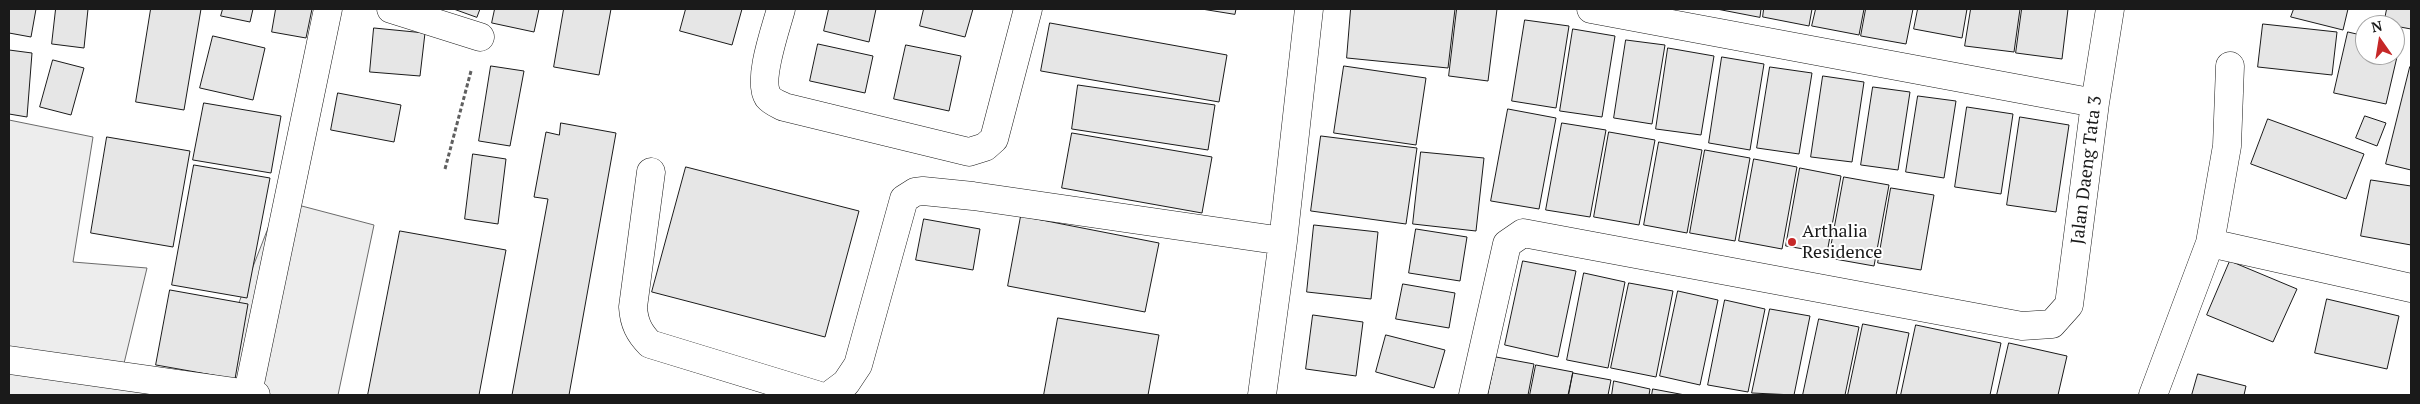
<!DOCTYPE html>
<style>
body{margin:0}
#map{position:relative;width:2420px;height:404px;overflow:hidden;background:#fff;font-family:"PT Serif",serif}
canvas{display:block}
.frame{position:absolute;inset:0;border:10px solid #1a1a1a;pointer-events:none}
.north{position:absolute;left:2355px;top:15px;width:50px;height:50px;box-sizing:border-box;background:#fff;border:1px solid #a3a3a3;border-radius:50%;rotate:347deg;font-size:14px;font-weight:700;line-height:20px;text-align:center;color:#1a1a1a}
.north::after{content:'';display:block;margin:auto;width:18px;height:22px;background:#c62828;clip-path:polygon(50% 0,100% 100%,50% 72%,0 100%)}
</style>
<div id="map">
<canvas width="2420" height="404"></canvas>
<div class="frame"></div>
<div class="north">N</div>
</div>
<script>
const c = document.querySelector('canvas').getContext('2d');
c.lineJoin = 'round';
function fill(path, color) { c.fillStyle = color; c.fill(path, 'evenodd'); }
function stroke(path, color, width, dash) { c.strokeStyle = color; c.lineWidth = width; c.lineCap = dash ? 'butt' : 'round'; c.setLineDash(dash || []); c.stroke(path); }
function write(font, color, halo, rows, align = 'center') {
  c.font = font + ' "PT Serif",serif'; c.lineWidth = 4; c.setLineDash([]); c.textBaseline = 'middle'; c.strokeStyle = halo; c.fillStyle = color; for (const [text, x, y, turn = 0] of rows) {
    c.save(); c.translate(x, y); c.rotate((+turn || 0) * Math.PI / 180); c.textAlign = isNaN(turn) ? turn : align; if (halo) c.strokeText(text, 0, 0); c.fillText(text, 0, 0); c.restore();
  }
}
const built = new Path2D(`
 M9,120L93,137L73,262L147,268L120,380L206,387L279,200L374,225L338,395H9Z`);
fill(built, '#ededed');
stroke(built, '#6a6a6a', 1);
const building = new Path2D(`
 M9,9H36L31,37L9,33Z
 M56,9H88L84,48L52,44Z
 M151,9H201L184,110L136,102Z
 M223,9H253L250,22L221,16Z
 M276,9H312L306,38L272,32Z
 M454,9H480L477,17Z
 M495,9H539L534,32L492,23Z
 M564,9H611L599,75L554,67Z
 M686,9H742L732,45L680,31Z
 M829,9H876L869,42L824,31Z
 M924,9H973L965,37L920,26Z
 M1202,9H1236L1235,14Z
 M1351,9H1455L1448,68L1347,58Z
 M1457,9H1497L1488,81L1449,76Z
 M1717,9H1761L1760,17Z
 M1764,9H1812L1809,26L1763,17Z
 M1816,9H1864L1859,35L1812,26Z
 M1866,9H1913L1906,44L1861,36Z
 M1918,9H1967L1962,38L1914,29Z
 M1971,9H2020L2014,52L1965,46Z
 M2022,9H2068L2062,59L2016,53Z
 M2294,9H2348L2343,30L2291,17Z
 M2387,9H2411V29L2384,24Z
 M1525,20L1569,26L1556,108L1512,101Z
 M1050,23L1227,55L1219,102L1041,71Z
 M2263,24L2337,32L2332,75L2258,67Z
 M374,28L425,33L420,76L370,72Z
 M1573,29L1615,36L1602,117L1560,111Z
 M2348,32L2365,36V55H2395V43L2400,44L2386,104L2334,93Z
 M213,36L265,48L253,100L200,88Z
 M1626,40L1665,45L1652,124L1614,118Z
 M818,44L873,56L865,93L810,81Z
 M906,45L961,56L949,111L894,99Z
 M1668,48L1714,56L1701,135L1656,129Z
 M9,50L32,53L27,117L9,114Z
 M1722,57L1764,64L1750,150L1709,143Z
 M53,60L84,68L71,115L40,107Z
 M491,66L524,71L510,146L479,141Z
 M1344,66L1426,78L1416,145L1334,133Z
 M1770,67L1812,73L1799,154L1757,148Z
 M2410,67L2411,68V170L2386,164Z
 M1823,76L1864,82L1852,162L1811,157Z
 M1078,85L1215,105L1208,150L1072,129Z
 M1873,87L1910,92L1898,170L1861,165Z
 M338,93L401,105L394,142L331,130Z
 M1918,96L1956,101L1944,178L1906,172Z
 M204,103L281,116L271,173L193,160Z
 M1967,107L2013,114L2001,194L1955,187Z
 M1508,109L1556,118L1539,209L1491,201Z
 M2365,116L2386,123L2377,146L2356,138Z
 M2020,117L2069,125L2056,212L2007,205Z
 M2268,119L2364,154L2346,199L2251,164Z
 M561,123L616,133L569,395H512L548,199L534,197L546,132L559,135Z
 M1562,123L1606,130L1590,217L1546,210Z
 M1609,132L1655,140L1639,225L1594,217Z
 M1072,133L1212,157L1202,213L1062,188Z
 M1321,136L1417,148L1406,224L1311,211Z
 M107,137L190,151L173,247L91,233Z
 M1659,142L1702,150L1687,233L1644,225Z
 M1705,150L1750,158L1735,241L1690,233Z
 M1421,152L1484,158L1476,231L1413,224Z
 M473,154L506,159L498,224L465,219Z
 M1754,159L1797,167L1782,249L1739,241Z
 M194,165L270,178L247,298L172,285Z
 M686,167L859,211L825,337L652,292Z
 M1800,168L1841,176L1827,253L1786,246Z
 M1844,177L1889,185L1874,266L1829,258Z
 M2371,180L2411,186V245L2361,236Z
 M1891,188L1934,195L1921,270L1878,263Z
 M1021,216L1159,243L1145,312L1008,286Z
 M924,219L980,229L973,270L916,260Z
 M1314,225L1378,232L1371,299L1307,292Z
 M1416,229L1467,237L1460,281L1409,273Z
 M400,231L506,250L479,395H368Z
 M1523,261L1576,271L1558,357L1505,345Z
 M2230,261L2297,289L2273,342L2207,315Z
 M1584,273L1625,282L1608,368L1567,360Z
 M1629,283L1673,291L1656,377L1611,368Z
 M1403,284L1455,293L1449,328L1396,319Z
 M170,290L248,304L235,379L156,365Z
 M1678,291L1718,300L1700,385L1660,376Z
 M2327,299L2399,316L2387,369L2315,353Z
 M1725,300L1765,309L1748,392L1708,385Z
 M1770,309L1810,316L1794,395L1752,393Z
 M1313,315L1363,322L1356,376L1306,369Z
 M1058,318L1159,335L1148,395H1044Z
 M1819,319L1859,327L1845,395H1803Z
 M1863,324L1909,333L1896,395H1848Z
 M1916,325L2001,343L1990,395H1901Z
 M1386,335L1445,350L1434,388L1376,372Z
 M2009,343L2067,356L2058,395H1997Z
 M1496,357L1534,364L1528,395H1488Z
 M1536,365L1573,372L1568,395H1530Z
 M1573,373L1611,380L1608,395H1569Z
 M2198,374L2246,386L2244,395H2192Z
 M1614,381L1650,389L1649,395H1612Z
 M1653,389L1685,395H1652Z`);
fill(building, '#e6e6e6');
stroke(building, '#1a1a1a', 1);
const minor = new Path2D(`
 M391,9L480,37
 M781,9C776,28 757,80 768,97C772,102 778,104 784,107L969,152L985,147L994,139L1028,9
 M1591,9L2095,103
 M651,172L633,307C634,323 639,333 650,344L817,395
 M2210,243L2227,146L2230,66
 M9,360L256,395
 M248,393L328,9
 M830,395L846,383L858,365L904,199L915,192L923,191L973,196L1283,241
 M1262,395L1283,241L1309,9
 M1473,395L1507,244L1523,233L2022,326L2052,324L2069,305L2095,103L2110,9
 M2153,395L2210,243L2411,288`);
stroke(minor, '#1a1a1a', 29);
stroke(new Path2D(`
 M445,169L471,71`), '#5f5f5f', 3, [4, 2.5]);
stroke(minor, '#fff', 28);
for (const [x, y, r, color] of [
 [1792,242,5,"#c62828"]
]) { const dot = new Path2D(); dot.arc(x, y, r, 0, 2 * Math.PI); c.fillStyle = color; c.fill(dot); stroke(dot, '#fff', 2); }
write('18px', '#1a1a1a', '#fff', [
 ["Jalan Daeng Tata 3",2087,170,-83]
]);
write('18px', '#1a1a1a', '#fff', [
 ["Arthalia",1802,232],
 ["Residence",1802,253]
], 'left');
</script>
